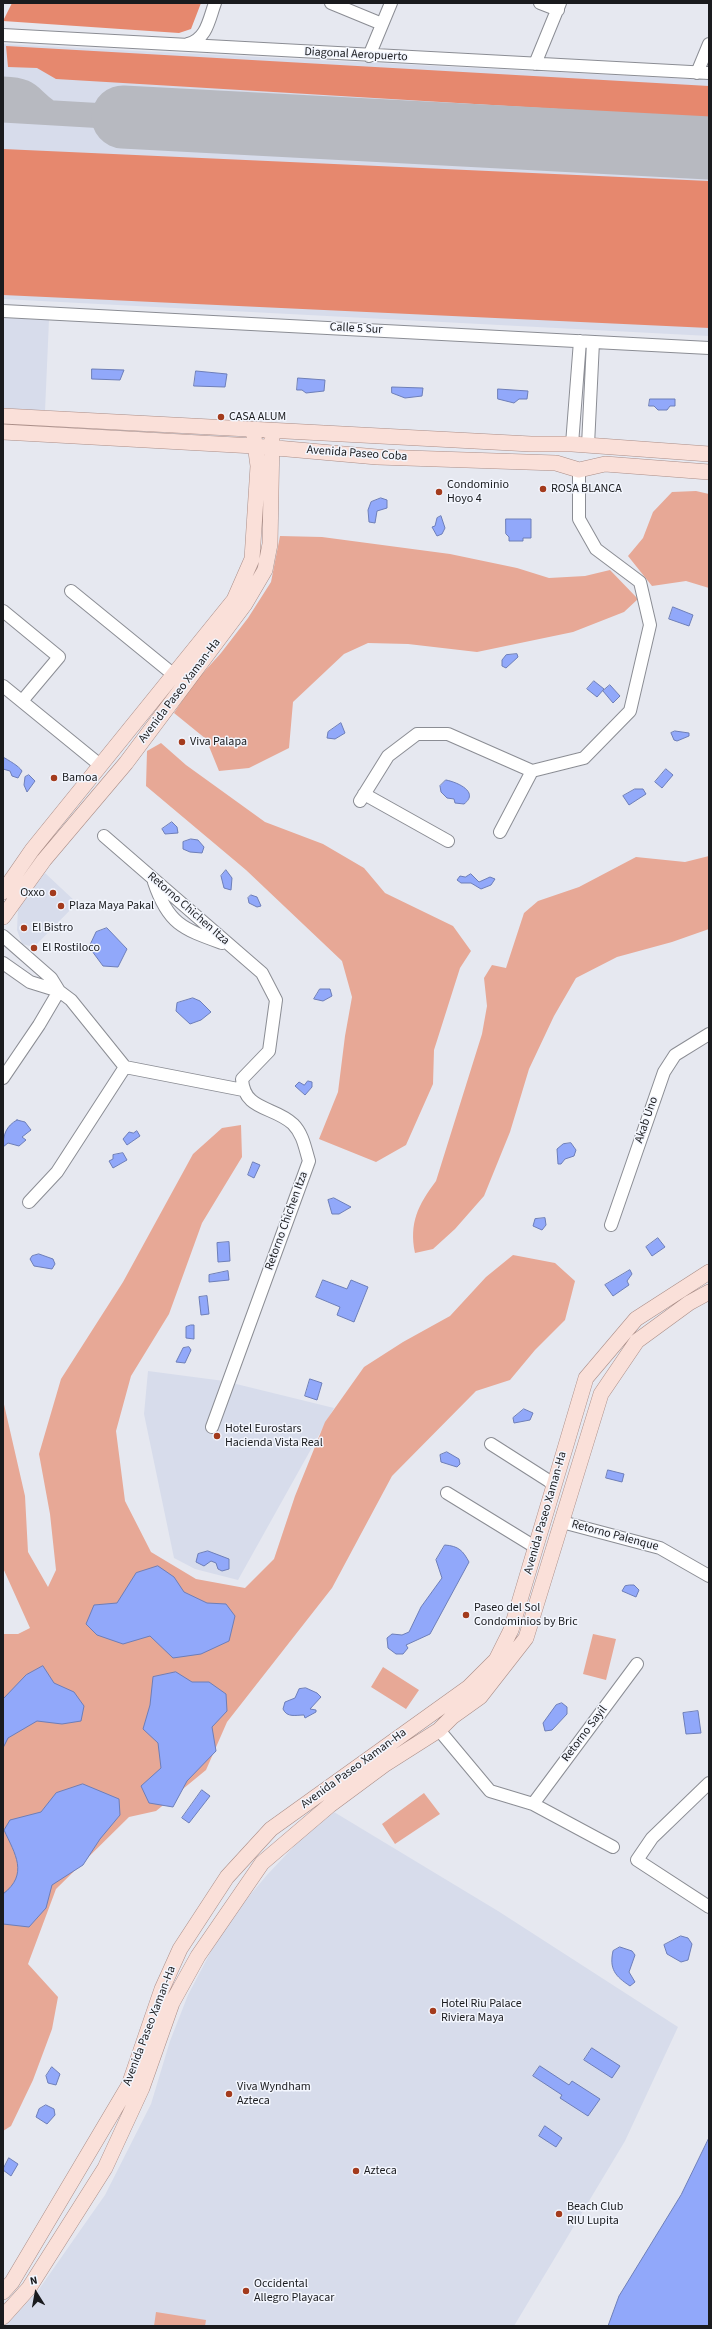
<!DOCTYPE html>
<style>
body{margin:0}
#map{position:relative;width:712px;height:2329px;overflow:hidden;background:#e6e8f0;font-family:"Source Sans 3",sans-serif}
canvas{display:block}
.frame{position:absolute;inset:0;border:4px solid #1a1b1e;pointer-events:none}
.north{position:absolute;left:16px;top:2273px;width:40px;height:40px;-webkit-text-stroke:3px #f3f6fe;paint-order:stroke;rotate:349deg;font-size:11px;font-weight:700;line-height:16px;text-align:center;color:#1a1b1e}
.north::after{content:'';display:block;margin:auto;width:14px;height:18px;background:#1a1b1e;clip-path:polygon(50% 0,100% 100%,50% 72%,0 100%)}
</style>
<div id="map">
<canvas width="712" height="2329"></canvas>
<div class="frame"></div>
<div class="north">N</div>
</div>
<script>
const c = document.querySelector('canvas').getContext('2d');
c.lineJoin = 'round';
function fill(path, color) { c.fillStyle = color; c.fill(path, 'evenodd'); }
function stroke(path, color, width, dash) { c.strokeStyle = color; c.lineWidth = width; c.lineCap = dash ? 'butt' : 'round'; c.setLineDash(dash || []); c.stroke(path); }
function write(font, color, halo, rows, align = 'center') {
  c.font = font + ' "Source Sans 3",sans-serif'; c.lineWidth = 3; c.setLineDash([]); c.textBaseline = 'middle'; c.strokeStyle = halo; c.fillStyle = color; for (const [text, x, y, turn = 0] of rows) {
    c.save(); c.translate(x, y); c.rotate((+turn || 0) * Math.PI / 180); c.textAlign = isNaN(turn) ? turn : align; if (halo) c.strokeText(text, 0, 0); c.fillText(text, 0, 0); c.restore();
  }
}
fill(new Path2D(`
 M3,44L709,80V336L3,299Z
 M3,318L49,320L45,411L3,408Z
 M45,873L77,903L34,947L22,944L17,930L18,908Z
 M148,1371L224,1381L334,1408L238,1580L195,1569L174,1558L144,1414Z
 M334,1812L498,1911L678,2027L625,2141L514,2326H5L37,2292L105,2195L151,2104L170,2041L188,1995L219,1936L239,1908L267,1875L299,1841Z`), '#d7dceb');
fill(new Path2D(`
 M696,491L709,494V588L686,581L652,586L628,556L643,538L653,512L672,492Z
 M280,536L322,537L450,554L517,568L549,578L585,576L610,570L638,599L624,612L573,632L477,652L408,644L368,643L344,654L293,702L289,748L249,768L219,771L206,739L174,713L194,683L221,653L248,618L271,582Z
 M161,743L186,765L265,822L323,844L364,868L385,893L453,926L471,951L460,968L434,1050L433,1084L406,1145L376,1162L319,1139L338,1092L345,1036L352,997L342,961L246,870L146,786L147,751Z
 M709,856V929L672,942L617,957L576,978L554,1016L529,1069L510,1132L484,1196L455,1229L433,1249L415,1253C409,1223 418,1205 436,1181L482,1034L487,1006L484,978L492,965L506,968L524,913L538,901L579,887L636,857L685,862Z
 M241,1125L242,1157L202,1223L169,1314L131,1376L116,1431L125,1501L151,1552L196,1579L245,1588L274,1559L295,1496L325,1422L364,1367L403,1342L450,1316L486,1277L513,1255L555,1263L575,1281L565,1320L535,1350L510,1380L476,1391L392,1476L332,1588L227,1722L206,1770L156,1811L129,1817L56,1889L28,1964L58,1997L52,2029L33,2080L11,2126L3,2131V1634H18L30,1628L3,1568V1400L25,1496L28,1552L48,1587L56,1570L50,1514L39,1454L61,1379L123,1282L193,1154L222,1128Z
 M593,1634L616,1639L606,1680L583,1674Z
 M383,1667L419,1690L406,1709L371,1687Z
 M424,1793L440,1814L395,1844L382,1824Z
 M156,2312L206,2320L205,2326H154Z`), '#e7a896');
fill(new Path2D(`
 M12,3H201L191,29L179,33L3,21Z
 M6,46L709,86V118L56,79L37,68L8,67Z
 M3,149L709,181V328L3,295Z`), '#e6886e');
const water = new Path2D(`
 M92,369L124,370L120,380L92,379Z
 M196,371L227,374L225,387L194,386Z
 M298,378L325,380L324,391L306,393L302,390H297Z
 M392,387L423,388L422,396L405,398L392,393Z
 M498,389L528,391L527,399H519L514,403L498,399Z
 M650,399H675V406H670L667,410H658L654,406H649Z
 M381,498L387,500V508L377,511L375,523L369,522L368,510L371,502Z
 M441,516L445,528L442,534L437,536L432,527L435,526L437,518Z
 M506,519H531V538H523V541H509V537L506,534Z
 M673,607L693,615L689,626L669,619Z
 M517,654L518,657L506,668L502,666V660L506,655Z
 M594,681L604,689L597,697L587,689Z
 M610,685L620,696L613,703L603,691Z
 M341,723L345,733L335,739L327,738L328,732Z
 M675,731L689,733V736L677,741L674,740L671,733Z
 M3,757C8,760 19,766 22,771L18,778L12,776L10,771L3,769Z
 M666,769L673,775L662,788L655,782Z
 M29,775L35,781L27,792L24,785L25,777Z
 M446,780C457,782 480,792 464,804L455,803L454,799L447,798L441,792L440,786Z
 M635,789H643L646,794L629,805L623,796Z
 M172,822L177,827L178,833L165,834L162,829Z
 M191,839L198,840L204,847L202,853L190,852L183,849V842Z
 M226,870L232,878L231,890L224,888L221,876Z
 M471,874L479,882L490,877L495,879L491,885L481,889L471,883H461L457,880L460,876L465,877Z
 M251,895L257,897L261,906L257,907L249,903L248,898Z
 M107,928L127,949L118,967L103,966L89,947L96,932Z
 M320,989H330L332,996L323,1001L314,999Z
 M193,998L200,1001L211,1012L201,1020L190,1024L176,1011L177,1003Z
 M308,1081L312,1082V1087L305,1095L295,1086L299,1082L304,1085Z
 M17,1120L25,1122L31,1130L22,1137L26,1140L19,1146L8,1143L3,1147C3,1135 6,1126 17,1120Z
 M137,1131L140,1136L127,1145L123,1139L129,1132L133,1133Z
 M571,1143L576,1150L574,1156L565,1159L561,1164H558L557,1149L563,1144Z
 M123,1153L127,1160L113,1168L109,1161L113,1159V1155Z
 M253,1162L260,1165L254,1178L248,1175Z
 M334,1198L351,1207L339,1214H332L328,1200Z
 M545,1218L546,1225L542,1230L533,1226L535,1219Z
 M658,1238L665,1247L652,1256L646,1247Z
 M229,1242L230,1261L218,1262L217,1243Z
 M39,1254L53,1259L55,1264L52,1269L34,1266L30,1259L32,1256Z
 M630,1270L632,1274L627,1281L629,1285L613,1296L605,1285Z
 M228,1271L229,1280L209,1282V1275Z
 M323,1280L347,1289L351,1280L368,1287L354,1322L337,1315L340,1307L316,1297Z
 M207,1296L209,1314L201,1315L199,1297Z
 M191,1325H194V1339L186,1338V1327Z
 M189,1347L191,1350L185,1363L176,1362L183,1348Z
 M310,1379L322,1383L317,1400L305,1396Z
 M524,1409L533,1413L530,1420L514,1423L513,1418Z
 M447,1452L459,1459L460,1464L457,1467L441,1462L440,1455Z
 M608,1470L624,1474L622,1482L606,1478Z
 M445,1545C459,1546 463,1551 469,1562L430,1634L406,1645L408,1648L403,1654H396L388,1648L387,1638L392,1634L402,1635L409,1632L421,1607L442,1578L436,1560Z
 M208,1551L229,1559V1569L222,1571L218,1569L216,1563L211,1561L204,1566L196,1562L198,1554Z
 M158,1566L174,1577L184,1592L207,1603L226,1604L235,1616L229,1641L201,1654L173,1658L150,1636L123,1644L97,1635L86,1624L94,1605L117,1603L136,1573Z
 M630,1585H634L639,1590L636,1597L622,1591L625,1586Z
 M43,1666L54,1683L74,1692L84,1706L81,1721L62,1724L37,1721L8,1738L3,1748V1699L26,1675Z
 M176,1672L192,1682H209L226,1694L227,1711L212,1727L216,1751L187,1781L173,1807L149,1803L141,1786L161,1768L158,1743L143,1729L150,1705L153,1677Z
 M306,1688L317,1693L321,1697L310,1709L316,1710V1712L305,1718L304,1715C296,1715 287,1718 283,1709L285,1702L295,1698L299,1689Z
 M562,1703L567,1707V1714L552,1730L545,1731L543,1723L556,1705Z
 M698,1711L701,1733L686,1734L683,1713Z
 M83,1784L119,1799L120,1815L100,1839L83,1865L52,1885L46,1908L29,1927L3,1924V1894C29,1874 15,1854 4,1830L10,1820L41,1812L56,1793Z
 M202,1790L210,1796L189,1823L182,1818Z
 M681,1936L688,1938L692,1944L688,1960L681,1962L667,1954L664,1945Z
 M620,1947L632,1951L635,1955L629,1972L635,1982L630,1986C615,1976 609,1969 613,1951Z
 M592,2048L620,2066L612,2078L584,2060Z
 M540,2066L569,2085L572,2081L600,2099L588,2116L560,2098L562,2095L533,2076Z
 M52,2067L60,2074L56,2085L48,2083L46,2076Z
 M46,2105L54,2109L55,2115L47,2124L36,2117L39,2109Z
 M545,2126L562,2138L556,2147L539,2136Z
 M709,2138V2326H608L619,2296L681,2195Z
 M9,2158L18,2164L11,2176L3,2170Z`);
fill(water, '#91a8fa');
stroke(water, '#6d7eb8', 1);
stroke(new Path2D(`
 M3,89C32,90 27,97 48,112
 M3,110L123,117`), '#b7b9c0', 25);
stroke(new Path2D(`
 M123,117L709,148`), '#b7b9c0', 63);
const minor = new Path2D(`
 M331,3L382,24
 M540,3L558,10
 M3,35L709,73
 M188,44C207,39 209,19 215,3
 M369,56L391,3
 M535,64L560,3
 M697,73L709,44
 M3,311L709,348
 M572,444L580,341
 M588,445L593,342
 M71,591L174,675
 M3,611L59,657L22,701
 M3,686L100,765
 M364,794L448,841
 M360,801L388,756L417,734H448L532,771L584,758L630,711L650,625L640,582L596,549L579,519V470
 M500,832L532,771
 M104,836L262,973L276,1000L269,1051L242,1079C244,1111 274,1106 293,1124C303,1134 305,1148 309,1161L212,1427
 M154,882C168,924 183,929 222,943
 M3,936L51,978L59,991L71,1000L125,1067L243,1090
 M3,963L30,982L59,991
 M3,1078L39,1025L59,991
 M29,1202L57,1172L125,1067
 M611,1225L664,1072L675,1055L709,1034
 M491,1444L549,1481L553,1486
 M447,1493L535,1547
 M562,1522L660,1548L709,1576
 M439,1730L490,1791L533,1804L613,1847
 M709,1783L652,1838L637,1860L709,1907
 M533,1804L637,1664`);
const major = new Path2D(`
 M3,416L531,444H572L709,454
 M3,432L254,446L377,457L556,463L579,470L605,464L709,472
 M3,892L32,850L234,600L252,559L258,466L254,437
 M3,917L44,860L126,763L245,604L265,570L270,544L272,438
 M3,2292L12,2282L129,2085L162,1989L180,1949L227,1877L271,1829L469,1687L496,1660L511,1630L586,1378L636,1319L709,1272
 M3,2317L29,2288L105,2168L142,2088L172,2003L198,1956L262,1863L330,1805L384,1765L439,1730L452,1717L480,1697L526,1638L601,1394L637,1341L689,1303L709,1292`);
stroke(minor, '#8b8d94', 14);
stroke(major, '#aa8d87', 16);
stroke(minor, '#fff', 12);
stroke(major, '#fae0d9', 15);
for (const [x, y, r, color] of [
 [221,417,4,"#a33b1d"],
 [543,489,4,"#a33b1d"],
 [439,492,4,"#a33b1d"],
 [182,742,4,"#a33b1d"],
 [54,778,4,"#a33b1d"],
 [53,893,4,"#a33b1d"],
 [61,906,4,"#a33b1d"],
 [24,928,4,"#a33b1d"],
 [34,948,4,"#a33b1d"],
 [217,1436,4,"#a33b1d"],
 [466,1615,4,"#a33b1d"],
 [433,2011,4,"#a33b1d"],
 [229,2094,4,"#a33b1d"],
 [356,2171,4,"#a33b1d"],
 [559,2214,4,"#a33b1d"],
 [246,2291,4,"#a33b1d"]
]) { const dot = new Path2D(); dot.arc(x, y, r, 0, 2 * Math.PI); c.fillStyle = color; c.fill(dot); stroke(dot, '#f3f6fe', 1.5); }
write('12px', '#1a1b1e', '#f3f6fe', [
 ["Diagonal Aeropuerto",356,55,3],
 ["Calle 5 Sur",356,329,3],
 ["Avenida Paseo Coba",357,454,4],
 ["Avenida Paseo Xaman-Ha",180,691,-53],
 ["Retorno Chichen Itza",188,909,41],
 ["Akab Uno",647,1120,-71],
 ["Retorno Chichen Itza",287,1221,-70],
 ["Avenida Paseo Xaman-Ha",546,1513,-74],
 ["Retorno Palenque",615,1536,15],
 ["Retorno Sayil",585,1734,-53],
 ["Avenida Paseo Xaman-Ha",354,1769,-36],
 ["Avenida Paseo Xaman-Ha",150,2026,-69]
]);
write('12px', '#1a1b1e', '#f3f6fe', [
 ["CASA ALUM",229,417],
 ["Condominio",447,485],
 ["Hoyo 4",447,499],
 ["ROSA BLANCA",551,489],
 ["Viva Palapa",190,742],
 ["Bamoa",62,778],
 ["Oxxo",45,893,"right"],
 ["Plaza Maya Pakal",69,906],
 ["El Bistro",32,928],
 ["El Rostiloco",42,948],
 ["Hotel Eurostars",225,1429],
 ["Hacienda Vista Real",225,1443],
 ["Paseo del Sol",474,1608],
 ["Condominios by Bric",474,1622],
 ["Hotel Riu Palace",441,2004],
 ["Riviera Maya",441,2018],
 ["Viva Wyndham",237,2087],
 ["Azteca",237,2101],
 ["Azteca",364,2171],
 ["Beach Club",567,2207],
 ["RIU Lupita",567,2221],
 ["Occidental",254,2284],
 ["Allegro Playacar",254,2298]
], 'left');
</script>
